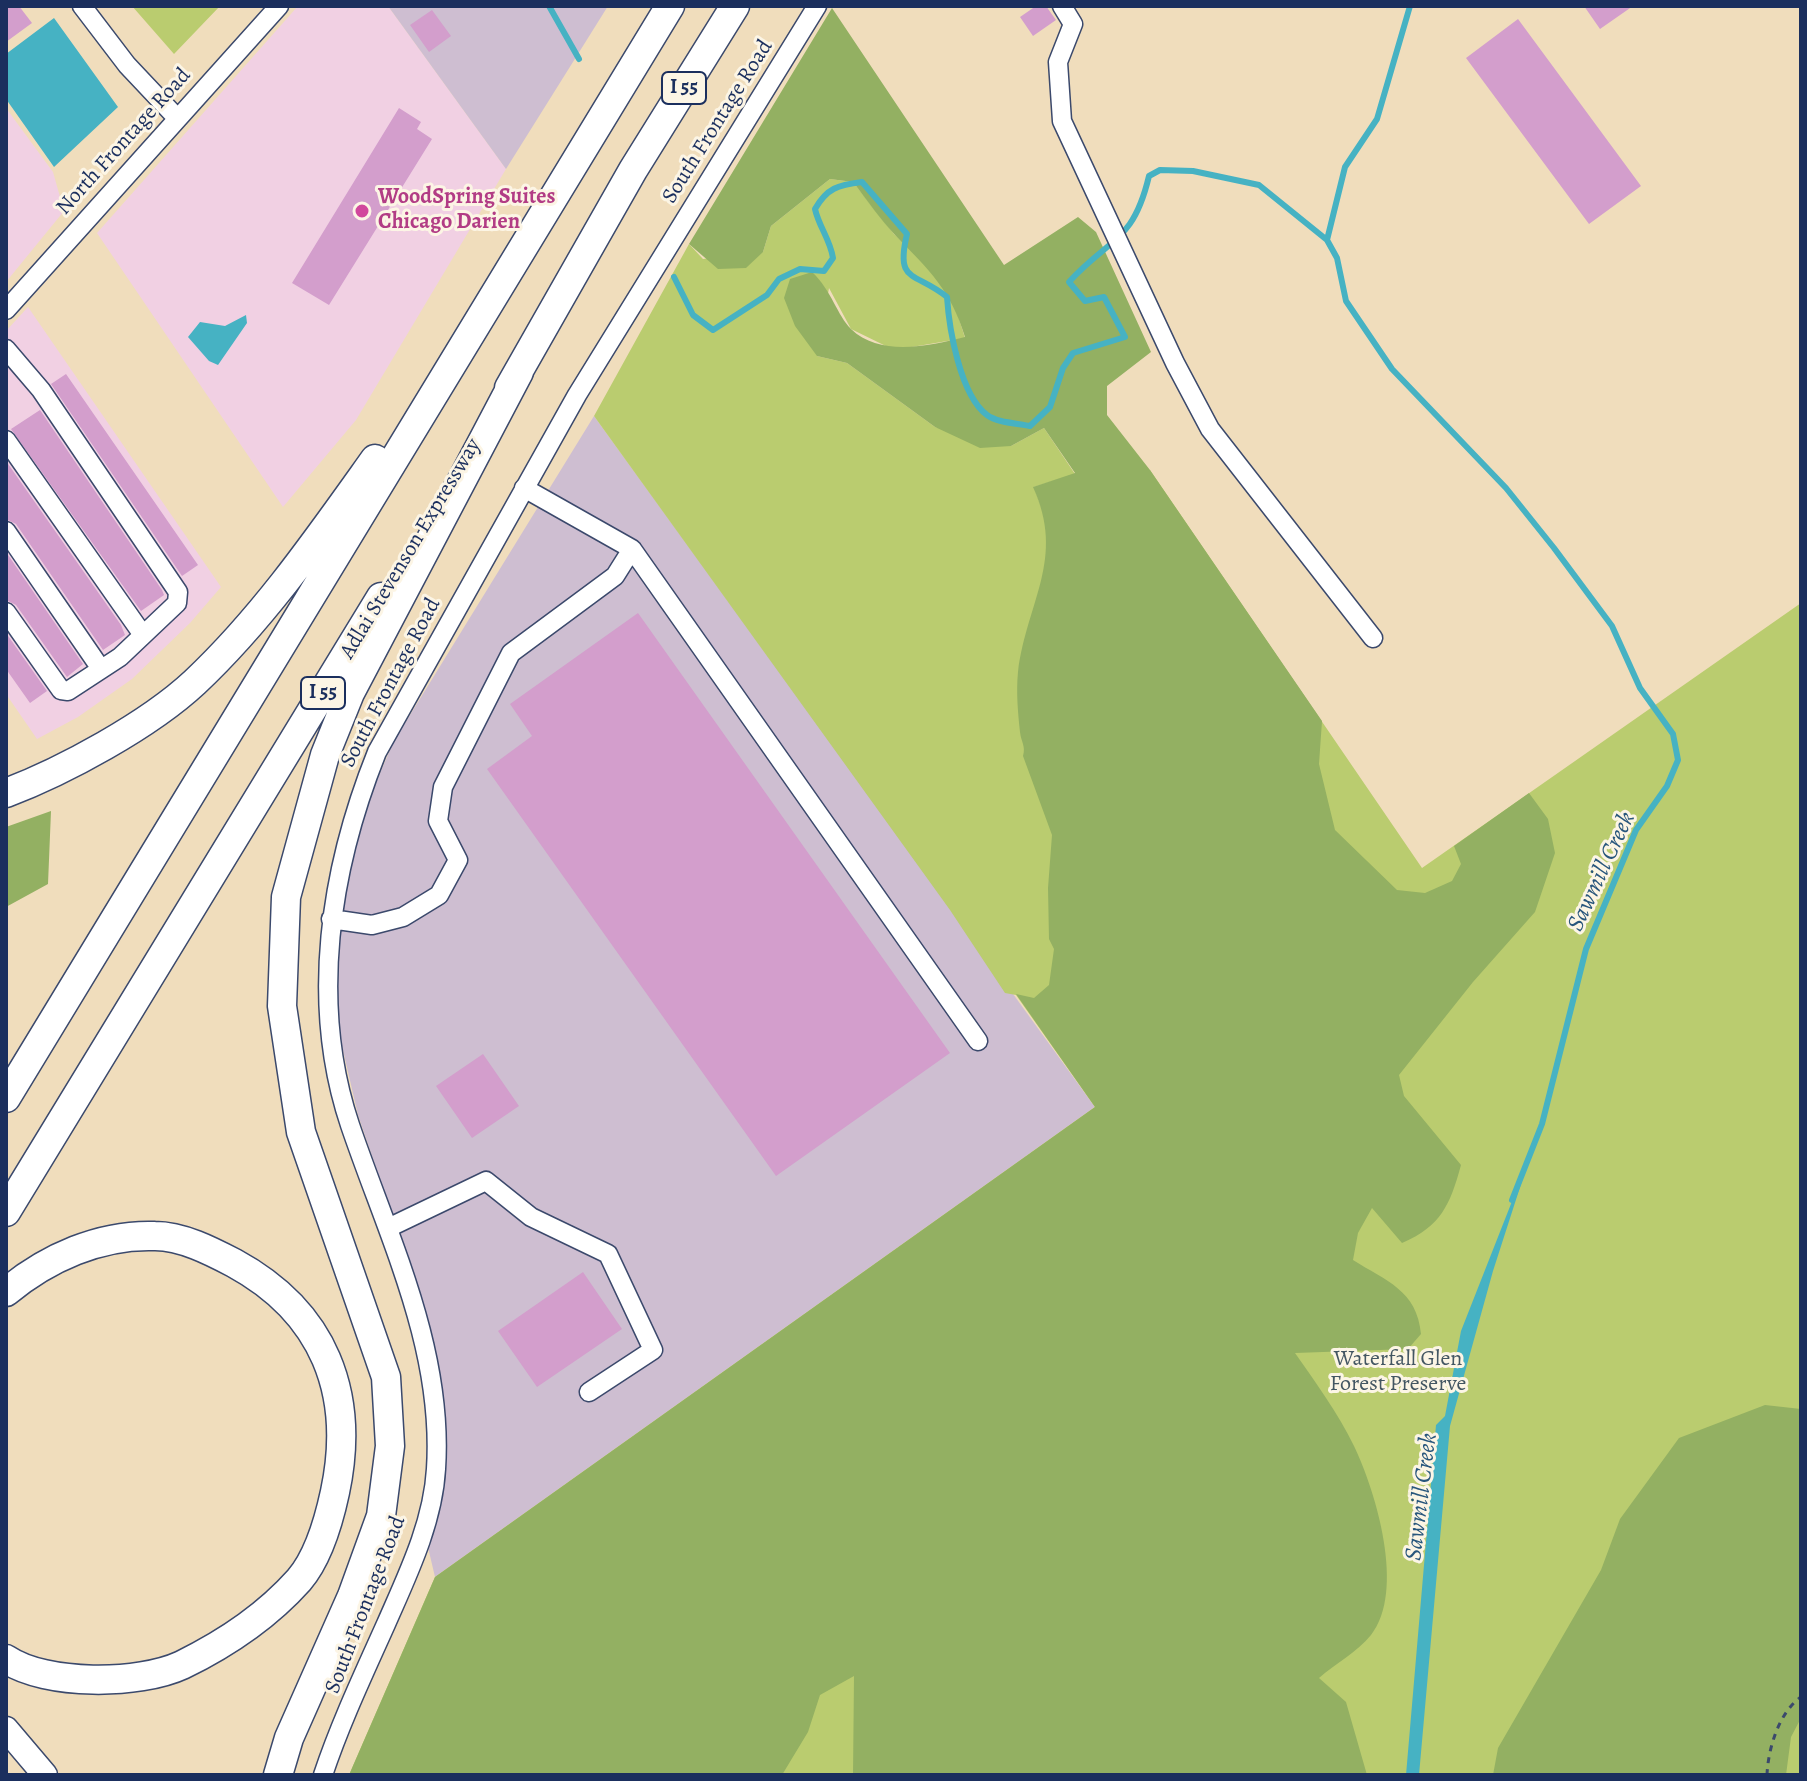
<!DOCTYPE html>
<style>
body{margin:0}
#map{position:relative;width:1807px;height:1781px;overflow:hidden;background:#f0ddbc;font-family:Alegreya,serif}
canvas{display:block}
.frame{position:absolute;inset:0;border:8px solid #1b2f5e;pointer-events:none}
</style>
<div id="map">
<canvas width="1807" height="1781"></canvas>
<div class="frame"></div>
</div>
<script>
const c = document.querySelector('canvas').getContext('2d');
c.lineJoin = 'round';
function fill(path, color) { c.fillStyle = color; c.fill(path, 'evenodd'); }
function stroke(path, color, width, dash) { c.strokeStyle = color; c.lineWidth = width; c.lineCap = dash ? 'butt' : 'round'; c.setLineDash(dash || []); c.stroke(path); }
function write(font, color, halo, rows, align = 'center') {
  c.font = font + ' Alegreya,serif'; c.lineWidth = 6; c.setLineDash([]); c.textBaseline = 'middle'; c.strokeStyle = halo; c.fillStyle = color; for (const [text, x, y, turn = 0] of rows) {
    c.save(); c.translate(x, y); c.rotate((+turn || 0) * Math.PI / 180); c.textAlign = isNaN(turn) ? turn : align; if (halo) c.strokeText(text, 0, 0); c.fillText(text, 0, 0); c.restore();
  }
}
fill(new Path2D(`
 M298,6H388L506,169L356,420L283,507L97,233Z
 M6,108L53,172L64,211L6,282Z
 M28,307L221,587L190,623L132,679L78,717L37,739L6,694V331Z`), '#f1d0e3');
fill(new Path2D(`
 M388,6H608L506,169Z
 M594,416L1095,1107L435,1577L427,1543L444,1486L446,1424L428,1320L358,1115L336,1020L341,906L363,812L394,741Z`), '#cebed1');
fill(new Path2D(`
 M132,6H220L174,54Z
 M830,179L853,182L894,234L927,265L954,303L965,338L894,350L851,329L829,288L817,356L847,363L935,427L1011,446L1044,428L1075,474L1034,487L1047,523L1048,543L1150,470L1422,868L1801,603V1775H349L435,1577L1095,1107L1016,995L1005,993L950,910L594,416L689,244L703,259L763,252L771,226Z`), '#bacc6f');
fill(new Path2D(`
 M832,8L1004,265L1078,217L1096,232L1151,352L1107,386V415L1150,470L1322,721L1319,764L1335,830L1397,890L1425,893L1452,881L1461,864L1454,846L1529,793L1548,819L1555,853L1535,912L1473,982L1399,1075L1404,1096L1461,1165C1450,1205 1441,1226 1402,1243L1372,1208L1358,1233L1353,1260C1386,1281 1417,1290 1421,1334L1408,1349L1295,1353C1316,1383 1338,1413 1354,1446C1376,1492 1406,1591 1371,1635C1357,1652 1335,1664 1319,1678L1346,1702L1367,1775H853L854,1676L820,1695L808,1732L782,1775H349L435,1577L1095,1107L1016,994L1034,998L1049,985L1054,949L1049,939L1048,888L1052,835L1023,756C1026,746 1021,742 1020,732C1018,713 1016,692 1018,672C1027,601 1066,559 1033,487L1075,473L1044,428L1011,446L980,448L935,427L847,363L817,356L795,326L784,298L790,279L812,272C832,291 837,315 851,329C880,357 929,346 965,337C951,290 929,270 896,236C880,219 867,200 853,182L830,179L771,226L763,252L746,268L718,269L689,244Z
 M51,811L48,884L6,907V827Z
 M1765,1405L1801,1409V1718L1791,1737L1786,1775H1493L1498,1748L1601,1570L1620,1519L1679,1438Z`), '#93b062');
fill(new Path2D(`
 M54,18L118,107L54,167L6,99V54Z
 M246,315L247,323L218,365L209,361L188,337L200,322L225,326Z
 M1531,1153L1493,1271L1450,1426L1419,1775H1406L1436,1425L1445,1416L1461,1331Z`), '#46b2c3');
stroke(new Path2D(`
 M549,6L579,59
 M1327,240L1345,167L1377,119L1410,6
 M674,277L693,315L713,330L767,295L779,279L800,269L824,271L833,258C830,239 819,227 815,209C827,188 838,185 862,182L907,234C895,284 915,271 947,297C949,328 960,395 987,415C998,423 1016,423 1030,426L1050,407L1063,368L1073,353L1125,337L1104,297L1085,301L1069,282C1110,237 1133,243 1149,176L1160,170L1193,171L1259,185L1327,240L1337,258L1346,301L1392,369L1506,488L1554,548L1612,626L1640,688L1673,734L1678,760L1667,786L1636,830L1586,949L1542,1124L1512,1200`), '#46b2c3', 6);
fill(new Path2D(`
 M6,6H19L32,23L6,42Z
 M1036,6H1046L1056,20L1033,36L1020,17Z
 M1584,6H1633L1600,29Z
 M432,10L451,36L429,52L410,25Z
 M1518,19L1641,186L1589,224L1466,58Z
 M399,108L421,122L417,129L432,139L329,305L292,283Z
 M66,374L198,565L182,576L51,384Z
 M40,410L162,590L164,595L141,611L11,429Z
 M6,461L121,625L125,635L103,650L16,524L6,519Z
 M6,552L83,664L67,677L16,605L6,600Z
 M638,613L950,1053L776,1176L487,769L532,736L510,704Z
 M6,633L47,691L30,703L6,669Z
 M483,1054L519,1106L472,1138L436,1086Z
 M583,1272L622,1329L537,1387L498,1331Z`), '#d39ecc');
const minor = new Path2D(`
 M82,6L127,65L177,118
 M1062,6L1073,24L1058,62L1062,121L1175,363L1210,429L1373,638
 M6,310L279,6
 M6,349L41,390L178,592L177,603L120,657L68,691L61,690L6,612
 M6,440L143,635
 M6,531L101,669
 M632,549L978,1041
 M331,919L372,925L403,917L439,895L458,860L438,821L443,787L511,653L615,576L632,549L524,488
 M388,1228L486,1181L531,1217L608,1254L653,1350L589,1392
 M323,1775C340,1724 364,1673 386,1624C407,1576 433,1523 436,1469C444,1348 388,1237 350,1125C309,1003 330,869 377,752L577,395L817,6`);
const major = new Path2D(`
 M6,1729L45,1775`);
const highway = new Path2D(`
 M509,388L633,170L735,6
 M6,793C64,771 149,725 195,682C264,617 320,536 375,459
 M6,1098L670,6
 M6,1212L381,597
 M6,1292C47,1258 100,1234 155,1236C182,1236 211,1251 234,1263C324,1312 356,1393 335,1492C329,1520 318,1558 299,1580C266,1617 225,1644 182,1665C139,1685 46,1686 6,1659
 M278,1775L289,1738L352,1596L381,1516L390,1446L386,1377L301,1132L282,1006L286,897L325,755L350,693L519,372`);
stroke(minor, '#3b496c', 21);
stroke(major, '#3b496c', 27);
stroke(highway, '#3b496c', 31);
stroke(new Path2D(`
 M1767,1775C1768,1749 1779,1712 1801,1697`), '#3b496c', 3, [6, 6]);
stroke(minor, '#fff', 18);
stroke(major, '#fff', 24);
stroke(highway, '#fff', 28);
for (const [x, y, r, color] of [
 [362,211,8,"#d1479c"]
]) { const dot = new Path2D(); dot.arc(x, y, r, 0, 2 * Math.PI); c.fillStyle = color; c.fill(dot); stroke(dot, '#fcf5e5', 3); }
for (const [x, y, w] of [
 [684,88,44],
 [323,693,44]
]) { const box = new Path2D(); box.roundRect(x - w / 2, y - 16, w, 32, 6); c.fillStyle = '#fcf5e5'; c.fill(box); stroke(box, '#1b2f5e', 2); }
write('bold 20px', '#1b2f5e', null, [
 ["I 55",684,88],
 ["I 55",323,693]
]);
write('22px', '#1b2f5e', '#fcf5e5', [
 ["South Frontage Road",718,122,-58],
 ["North Frontage Road",124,142,-48],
 ["Adlai Stevenson Expressway",411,549,-59],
 ["South Frontage Road",391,683,-62],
 ["South Frontage Road",366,1605,-69]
]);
write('bold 22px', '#b23c85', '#fcf5e5', [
 ["WoodSpring Suites",378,198],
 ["Chicago Darien",378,223]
], 'left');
write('22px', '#435662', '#fcf5e5', [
 ["Waterfall Glen",1398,1360],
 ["Forest Preserve",1398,1385]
]);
write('italic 24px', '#28567c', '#fcf5e5', [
 ["Sawmill Creek",1602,872,-65],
 ["Sawmill Creek",1422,1497,-83]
]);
</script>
